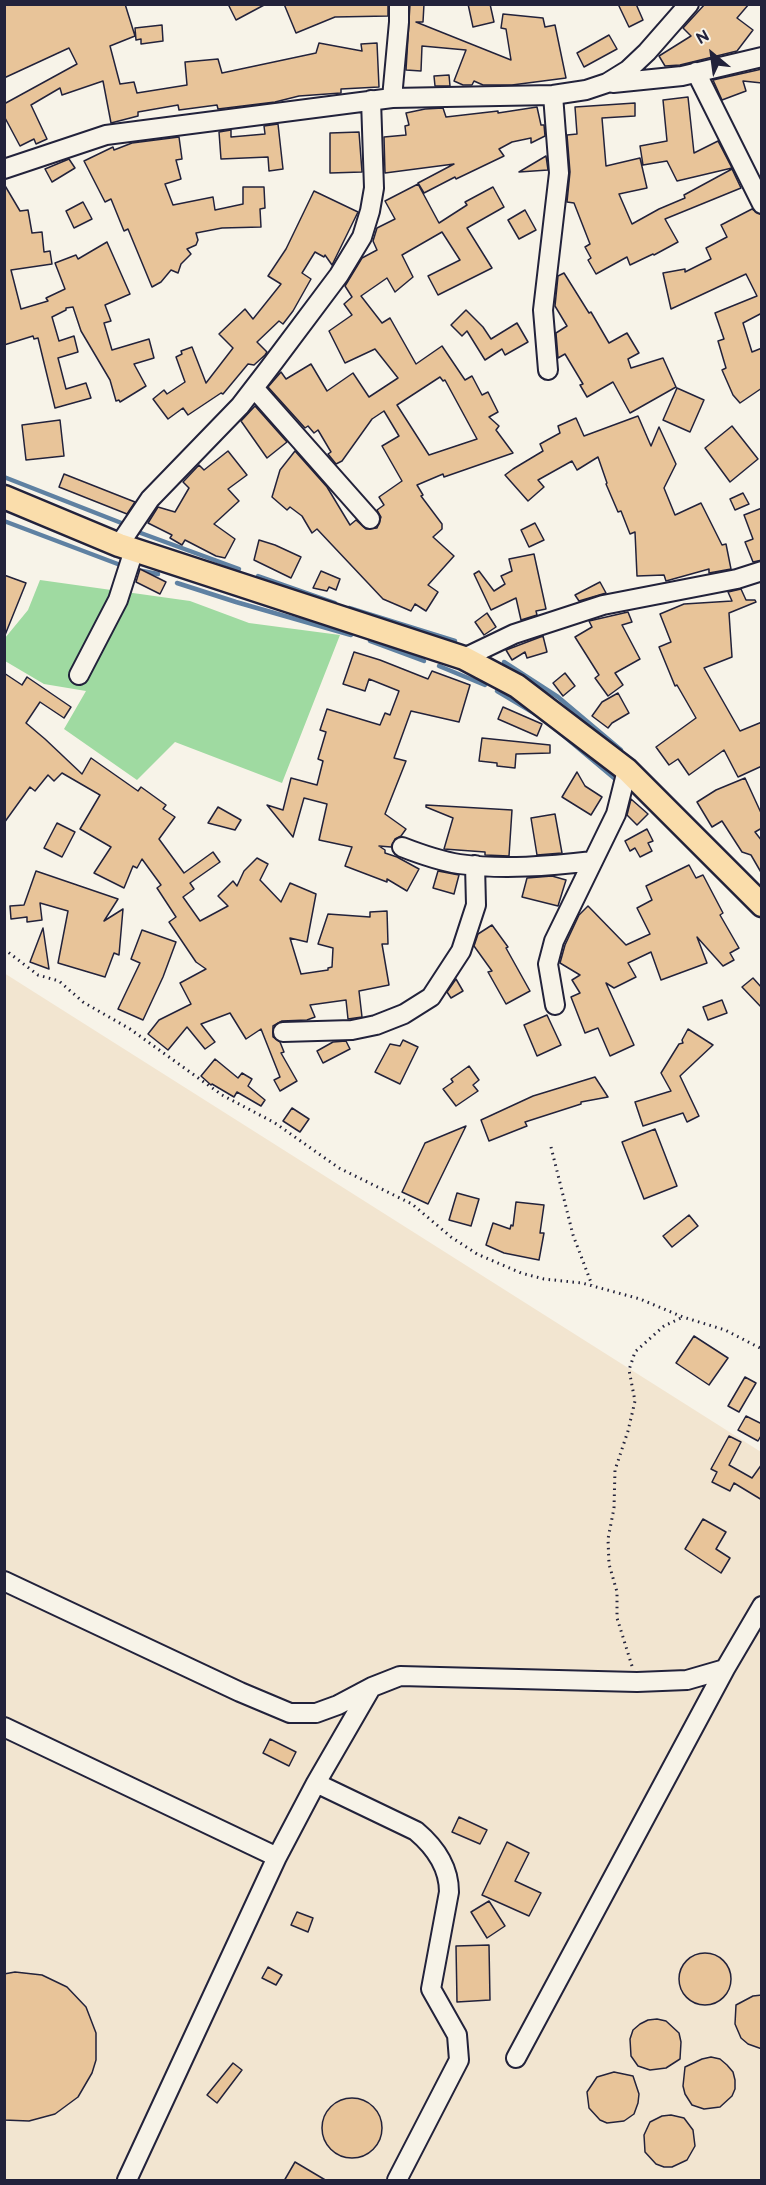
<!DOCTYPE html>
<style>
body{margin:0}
#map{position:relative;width:766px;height:2185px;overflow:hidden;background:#f7f3e8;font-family:"Balsamiq Sans",sans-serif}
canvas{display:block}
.frame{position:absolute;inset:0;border:6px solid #22223b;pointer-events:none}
.north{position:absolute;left:682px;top:24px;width:60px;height:60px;-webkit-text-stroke:4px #f7f3e8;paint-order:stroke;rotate:331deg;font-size:16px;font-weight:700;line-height:24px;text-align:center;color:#22223b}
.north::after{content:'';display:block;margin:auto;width:21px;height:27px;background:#22223b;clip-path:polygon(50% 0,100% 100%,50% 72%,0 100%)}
</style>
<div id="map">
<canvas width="766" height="2185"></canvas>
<div class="frame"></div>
<div class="north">N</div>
</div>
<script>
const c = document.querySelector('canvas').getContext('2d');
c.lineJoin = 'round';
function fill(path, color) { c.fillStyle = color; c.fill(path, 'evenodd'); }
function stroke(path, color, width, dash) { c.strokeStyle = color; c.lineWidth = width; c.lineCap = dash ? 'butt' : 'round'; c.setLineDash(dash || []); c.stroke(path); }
fill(new Path2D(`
 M4,973L761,1452V2180H5Z`), '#f2e5d0');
fill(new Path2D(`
 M40,580L190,601L249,623L340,635L282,783L175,742L137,780L64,729L86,691L44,684L5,661V638L28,610Z`), '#9fdaa1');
stroke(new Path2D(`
 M4,477L124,524
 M4,521L123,566
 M138,532L239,569
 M137,570L158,574
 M258,576L335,603
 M177,583L236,602L351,635
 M349,608L455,641
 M370,641L424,661
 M504,662L558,697L621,750
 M439,666L485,685
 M497,691L539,716
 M558,731L620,783`), '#5f81a2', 4.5);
const building = new Path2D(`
 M4,4H125L135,36L110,46L120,84L134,82L137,93L187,85L185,62L218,59L222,73L316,53L319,43L362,51L361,44L377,43L379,87L341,89V93L299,96L275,102L218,109L217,105L179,110L178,105L138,112V116L111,123L103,81L62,95L60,88L31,105L47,139L36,144L34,139L20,146L4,116V104L77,64L69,48L4,78Z
 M228,4H266L236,20Z
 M284,4H388V16L335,17L296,33Z
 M410,4H424L423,22H416L511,60L506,29L501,28L503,14L543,18L545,27L555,25L566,78L512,85H483L474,81L472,85H463L454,81L466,50L422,46L421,71L406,70Z
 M468,4H490L494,22L473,27Z
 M618,4H636L643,20L629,27Z
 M705,4H749L737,18L753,30L737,51L680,65L665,66L659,56L691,36L683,28Z
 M162,25L163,41L141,44V39L136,40L135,28Z
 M609,35L617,49L584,67L577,53Z
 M762,69V83L743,81L746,91L722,100L713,80Z
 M449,75L450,86H435L434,76Z
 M688,97L694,153L718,141L732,168L677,181L667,161L643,165L640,146L667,141L663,100Z
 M635,103V116L602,118L606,166L640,158L647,188L619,194L632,224L659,209L685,198L684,195L732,169L741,188L665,219L678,242L654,255L653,254L630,265L627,257L596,274L588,260L591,258L585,247L590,244L574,203L567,202L570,172L567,135L577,134L575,107Z
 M537,107L541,125H544L545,136L531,143V138L512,142L499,149L504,156L456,179L455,177L424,193L418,183L454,164L385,173L384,137L406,135L405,126L409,125L406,113L425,109L443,108L446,117L498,111V113Z
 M278,124L283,169L269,171L268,157L221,159L219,132L231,130V137L265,134L264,126Z
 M359,132L362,172L330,173V133Z
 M179,137L182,159L176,160L181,179L165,184L173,205L213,197L215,210L243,204V187H264L265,208L260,209L261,227L222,228L196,233L198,240L196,245L187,249L191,254L181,264L178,273L171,270L161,282L152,287L128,229L124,231L111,199L105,202L84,161L113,147L114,150L132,143Z
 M546,156L548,170L519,172Z
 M69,159L75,168L52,182L45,169Z
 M4,184L20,211L28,210L32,233L42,232L44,252L50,251L52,264L11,270L21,309L48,301L46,298L65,289L55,263L76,255L78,259L107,242L130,294L105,305L111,321L104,323L112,350L149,339L154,358L134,364L146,386L120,402L119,400L116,401L110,380L81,331L73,307L66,308V310L52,317L59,341L74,336L78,352L58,358L66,389L86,383L91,398L55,408L38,338L34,339L33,336L4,345Z
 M418,184L439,223L467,205L465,202L493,187L504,207L467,228L492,268L438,295L428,276L460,260L442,232L402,255L413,277L395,292L387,278L361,296L382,323L390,318L416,364L442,346L465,380L472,376L482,395L488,392L498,412L489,417L499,426L496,430L513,453L444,477L443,474L417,485L423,495L421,496L442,524V529L433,537L454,556L428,585L438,592L426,611L415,604L411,611L383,599L317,529L312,533L302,516L290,507L287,510L272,497L280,470L295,451L327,487L350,525L356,520L366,529L377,528L381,517L377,510L384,505L379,497L402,481L382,446L399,436L384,411L372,419L342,461L336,464L328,454L331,452L318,430L314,433L308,426L305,428L268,387L281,372L286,379L311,364L327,391L353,373L369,397L398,378L375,349L345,363L329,331L352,315L344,304L352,297L345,286L362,258L377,250L373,241L377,228L395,219L385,201ZM440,377L443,381L445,380L477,439L429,455L397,405Z
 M314,191L358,212L332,265L325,255L324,257L315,252L302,273L311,279L293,311L283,324L279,321L257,342L267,352L265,355L254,365L248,364L223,394L221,393L188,415L183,408L168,419L153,399L164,390L167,394L185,382L176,357L182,354L181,351L192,347L206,383L233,348L219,334L245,309L253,319L281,284L268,276L286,249Z
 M83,202L92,219L74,228L66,211Z
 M752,209L762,215V313L743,323L752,352L762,348V388L740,403L733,395L722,370L726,368L718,341L724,339L715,313L757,296L746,274L671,309L663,273L685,269V272L711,259L706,248L727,237L721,225Z
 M525,210L536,230L519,239L508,220Z
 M564,273L589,313L591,312L609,343L627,333L639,353L628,359L631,368L663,358L676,387L630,413L613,382L587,397L580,385L583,384L565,354L558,358L556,333L567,326L555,306L558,276Z
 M466,310L483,327L491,339L517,323L528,342L505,355L502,349L485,360L467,331L462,336L451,325Z
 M677,388L704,400L690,432L663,420Z
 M255,406L287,442L267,458L241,421Z
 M638,416L651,446L659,427L676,464L664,488L675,515L701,503L722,545L726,544L731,569L709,573V569L666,581L664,575L637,576L635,532L630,534L621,511L618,512L606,484L607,483L598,457L577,470L572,461L538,480L544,487L528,501L505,475L513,469L543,451L540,444L560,433L558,426L576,418L584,436Z
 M60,420L64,456L26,460L22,425Z
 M732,426L758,459L730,482L705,448Z
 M228,451L247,475L228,489L239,501L214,524L235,539L225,558L216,556L185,540L182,545L170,538L172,535L148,523L158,507L175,512L189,488L183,482L199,465L204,470Z
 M64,474L135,502L127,514L59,487Z
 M743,493L749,504L735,510L730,499Z
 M762,508V560L753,562L745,542L753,539L744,515Z
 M535,523L544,540L529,547L521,530Z
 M259,540L275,545L301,557L291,578L254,560Z
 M534,554L546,609L536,611L537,615L521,620L516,598L491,610L474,574L479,571L494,591L505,584L501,576L512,571L509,559Z
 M140,569L166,582L160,594L136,582Z
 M321,571L340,579L336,590L329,587L327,591L313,588Z
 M4,575L26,583L5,635H4Z
 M600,582L606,593L579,601L575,595Z
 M741,589L746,600H755L756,602L729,613L732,657L704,668L740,731L762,722V766L738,777L724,750L689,775L678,759L669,765L656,747L696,718L677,685L675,686L659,647L671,642L660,614L684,604L732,601L728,592Z
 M628,612L632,622L622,625L640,659L615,673L623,685L608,696L595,678L599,675L575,637L592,627L589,621Z
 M487,613L496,627L484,635L475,622Z
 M543,636L547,652L527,658L525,652L512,660L506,650Z
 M354,652L380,660L428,679L432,671L470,685L459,722L411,711L394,758L406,761L385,814L406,829L401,836L395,839L391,847L379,846L385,850V853L397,857L419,869L407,891L387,879V882L345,866L352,847L319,840L327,804L304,798L293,837L267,805L283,810L291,778L317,785L323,761L318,759L326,732L320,730L327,709L380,725L385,713L390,715L399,691L369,679L365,691L343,684Z
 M4,673L22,685L27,677L71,707L64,718L40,702L26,723L45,739L82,774L91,758L138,791L141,787L166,805L163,809L175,817L159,839L184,873L213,852L220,862L190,883L194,889L183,897L200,921L228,906L218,896L233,881L237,886L244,871L257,858L268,864L260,880L281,902L290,883L316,894L307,942L290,938L301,974L328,970V968L332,967L333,948L318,944L328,914L370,917V912L387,911L388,944H382L389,985L359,991L362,1017L348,1019L346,1000L310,1005L315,1017L307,1020L282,1021L273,1026V1037L280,1042L284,1052L281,1053L297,1081L280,1091L274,1080L280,1077L261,1029L246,1039L230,1013L201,1024L215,1042L205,1049L187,1027L168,1050L148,1034L159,1020L191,1004L180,983L206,969L196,962L169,922L176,917L157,888L161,885L142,859L137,868L133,866L124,888L94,873L111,847L80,829L100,795L62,773L54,781L48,775L35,791L30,787L4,823Z
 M565,673L575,686L563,696L553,683Z
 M618,693L629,713L612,723L608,728L592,716L602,702Z
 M503,707L542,724L537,736L498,719Z
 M482,738L550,745V753L516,754L515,768L497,766V763L479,761Z
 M577,772L585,786L602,797L591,815L562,797Z
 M745,778L762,815V828L755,832L762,841V874L751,855L742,852L722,821L712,827L697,802L716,790Z
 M631,799L648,814L637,825L627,815Z
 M426,805L512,810L509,856L485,855V852L444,849L453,818L426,807Z
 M218,807L241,820L235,830L208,823Z
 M555,814L562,853L537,855L531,818Z
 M57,823L75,832L62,857L44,848Z
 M647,829L653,841L648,843L652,851L640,857L635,848L630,851L625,841Z
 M689,865L696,878L703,875L723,913L720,915L739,948L730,953L734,960L723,966L697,937L707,963L661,980L651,952L628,963L636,977L614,988L606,983L634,1045L610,1056L598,1028L585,1033L571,997L580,993L572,980L580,975L560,963L565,945L579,915L588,906L626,945L650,934L637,908L652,900L646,886Z
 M36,871L118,899L104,921L123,909L119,955L114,953L105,977L58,963L68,911L40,903L42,920L27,922V917L11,919L10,906L24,905Z
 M438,871L459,875L454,894L433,888Z
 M552,876L566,880L558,906L522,897L527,878Z
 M492,925L508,947L506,948L530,991L506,1004L488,972L492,971L474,946L478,934Z
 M43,928L49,969L30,962Z
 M142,930L176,942L163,977L143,1020L118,1009L140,963L131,959Z
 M753,978L762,988V1008L742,987Z
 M456,979L463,991L451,998L447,992Z
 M722,1000L727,1013L708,1020L703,1007Z
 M547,1015L561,1045L537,1056L524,1025Z
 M688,1029L713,1045L680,1076L699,1116L687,1122L683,1113L643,1126L635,1102L671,1091L661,1073L679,1044L683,1043L682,1040Z
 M403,1040L418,1047L400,1084L375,1072L390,1044L400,1046Z
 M346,1041L350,1049L323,1063L317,1051L333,1042Z
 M215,1059L238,1078L242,1073L252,1079L248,1086L265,1100L261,1106L237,1092L234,1097L212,1084L211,1085L201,1076Z
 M469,1066L479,1080L473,1085L478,1091L456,1106L443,1089L453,1082L451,1079Z
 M595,1077L608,1097L581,1102V1104L525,1122L527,1126L489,1141L481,1120L533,1096Z
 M292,1108L309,1119L300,1132L283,1121Z
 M466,1126L428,1204L402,1192L425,1143Z
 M655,1129L677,1186L644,1199L622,1142Z
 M457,1193L479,1199L471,1226L449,1220Z
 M516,1202L544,1205L540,1233H544L539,1260L504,1253L486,1245L493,1223L510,1229L511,1225L513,1226Z
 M689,1215L698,1226L672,1247L663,1236Z
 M694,1336L728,1358L709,1385L676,1363Z
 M745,1377L756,1383L739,1412L728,1406Z
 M746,1416L762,1424V1434L758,1441L738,1430Z
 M729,1436L741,1442L729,1465L752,1478L762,1464V1500L734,1483L730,1491L712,1482L717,1472L711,1469Z
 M703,1519L726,1532L716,1549L730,1558L721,1573L685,1549Z
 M270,1739L296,1752L289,1766L263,1753Z
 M459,1817L487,1830L480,1844L452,1832Z
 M507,1842L529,1853L515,1881L541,1893L529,1916L482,1895Z
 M489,1901L505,1926L487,1938L471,1912Z
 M297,1912L313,1918L308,1932L291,1925Z
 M489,1945L490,2000L457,2002L456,1946Z
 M679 1979a26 26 0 1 1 52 0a26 26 0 1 1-52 0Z
 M268,1967L282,1975L276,1985L262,1978Z
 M15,1972L42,1975L67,1987L86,2007L96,2033V2060L92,2073L78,2097L55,2114L29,2121L4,2120V1974Z
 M762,1995V2049L748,2044L741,2038L735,2024L736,2005L753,1996Z
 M657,2019L666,2021L679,2033L681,2042L680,2059L666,2068L650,2070L638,2066L631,2056L630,2039L633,2030L640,2024L648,2020Z
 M711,2057L720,2059L727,2065L733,2072L735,2080V2089L732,2096L720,2107L704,2109L692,2105L685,2094L683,2086L685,2067L702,2059Z
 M233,2063L242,2070L217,2103L207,2095Z
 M614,2072L633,2076L639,2094L638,2103L634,2114L624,2121L607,2123L600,2120L589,2108L587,2092L597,2077Z
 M322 2128a30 30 0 1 1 60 0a30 30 0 1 1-60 0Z
 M671,2115L684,2118L693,2130L695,2146L687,2160L672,2167H664L656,2164L645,2152L644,2135L650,2122L662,2116Z
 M295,2162L327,2181H284Z`);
fill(building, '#e8c499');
stroke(building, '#22223b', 1.5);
const minor = new Path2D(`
 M696,72L762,204
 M613,83L682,76L762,57
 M392,98L399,22V4
 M4,169L106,135L392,98L553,95L586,90L607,83L628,70L647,52L689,4
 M548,370L543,310L559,173L553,95
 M254,388L370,519
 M119,545L150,499L240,406L270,367L339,275L362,237L370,211L374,188L371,100
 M464,658L514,634L603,605L737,579L762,571
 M79,675L118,600L134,550
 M402,847C420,854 440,861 459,864C503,870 550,866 593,861
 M555,1005L548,964L554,941L616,814L627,770
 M283,1032L352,1030L376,1025L404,1014L431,997L461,951L476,905L475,865
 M4,1581L240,1692L290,1713H316L338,1705L372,1687L400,1676L637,1682L687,1680L725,1669
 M4,1727L277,1857L127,2180
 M316,1783L416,1831C435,1847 449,1867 449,1892L431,1989L457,2035L459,2060L397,2180
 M277,1857L316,1783L371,1688
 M516,2058L725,1669L762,1606`);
const major = new Path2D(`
 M4,497L119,545L464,658L517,686L627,770L762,905`);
stroke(minor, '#22223b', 22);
stroke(major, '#22223b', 27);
stroke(new Path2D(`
 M4,949L38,975L59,981L83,1002L130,1029L222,1095L275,1123L339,1168L412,1204L451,1237L477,1254L521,1273L544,1279L582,1283L640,1299L683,1317L725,1330L762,1349
 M551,1147L573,1235L592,1285
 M632,1666L617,1618V1592L609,1564L608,1539L614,1508L615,1470L628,1431L635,1401L629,1370L635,1352L664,1326L681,1318`), '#22223b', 3, [1.5, 4.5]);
stroke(minor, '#f7f3e8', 18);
stroke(major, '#faddab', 22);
</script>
